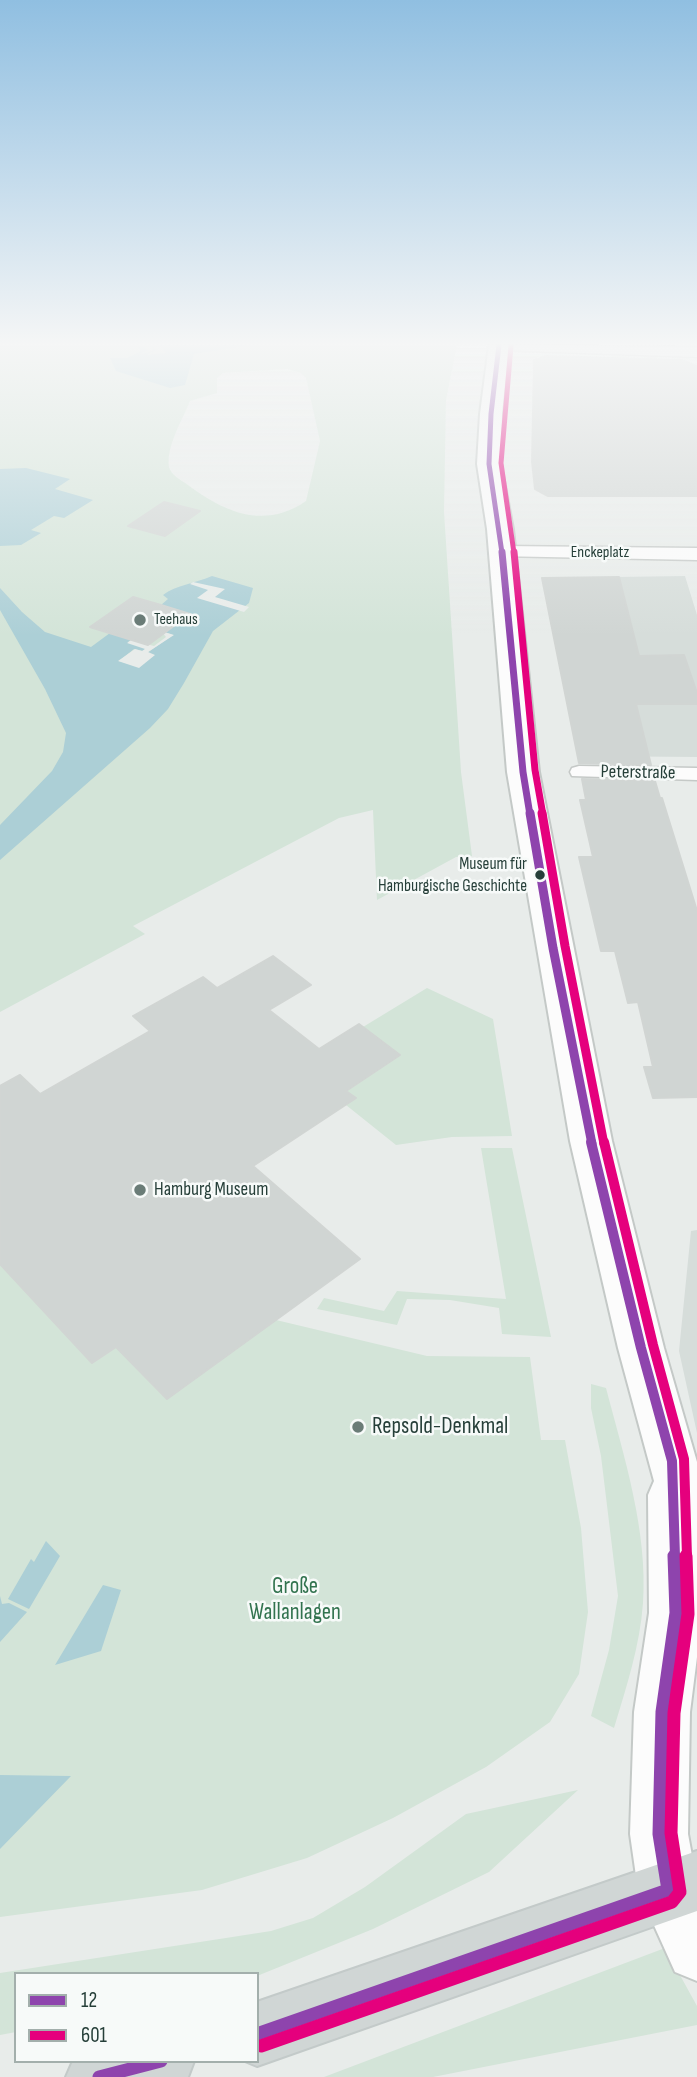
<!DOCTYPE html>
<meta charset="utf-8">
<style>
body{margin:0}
#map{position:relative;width:697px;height:2077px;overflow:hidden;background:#e8ecea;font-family:"Sofia Sans Condensed",sans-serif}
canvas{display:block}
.legend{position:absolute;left:14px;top:1972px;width:245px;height:91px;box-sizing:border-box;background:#f7faf9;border:2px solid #a3afac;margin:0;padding:9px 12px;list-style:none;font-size:21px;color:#263f39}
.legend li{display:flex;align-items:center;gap:14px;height:35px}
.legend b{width:35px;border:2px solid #a3afac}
</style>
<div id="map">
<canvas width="697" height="2077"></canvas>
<ul class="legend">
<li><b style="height:9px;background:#8e44ad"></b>12</li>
<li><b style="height:9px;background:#e5007d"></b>601</li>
</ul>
</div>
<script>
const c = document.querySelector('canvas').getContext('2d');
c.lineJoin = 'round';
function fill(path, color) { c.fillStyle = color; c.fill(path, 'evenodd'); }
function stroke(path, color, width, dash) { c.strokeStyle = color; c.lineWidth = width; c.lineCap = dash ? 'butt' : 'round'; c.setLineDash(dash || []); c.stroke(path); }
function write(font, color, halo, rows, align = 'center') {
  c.font = font + ' "Sofia Sans Condensed",sans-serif'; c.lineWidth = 5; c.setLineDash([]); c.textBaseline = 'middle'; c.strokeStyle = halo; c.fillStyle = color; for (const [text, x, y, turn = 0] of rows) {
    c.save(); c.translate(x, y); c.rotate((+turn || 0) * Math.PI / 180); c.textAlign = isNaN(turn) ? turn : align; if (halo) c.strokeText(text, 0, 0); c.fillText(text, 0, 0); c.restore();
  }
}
fill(new Path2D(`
 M685,576L697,615V757L577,756L542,578Z
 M697,1230V1433L679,1351L691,1231Z`), '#d6ddda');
fill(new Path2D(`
 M0,345H457L446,400L444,512L461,772L472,856L456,857L377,900L373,810L339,818L133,926L145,934L0,1012ZM287,369L301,373L306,378L320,441L306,501C264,530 224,512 188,485C181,480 171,475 169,467C166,446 183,419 190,401L217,393V378L223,373Z
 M427,988L493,1019L512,1136L452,1137L396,1145L346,1105L355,1098L346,1091L400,1055L363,1027Z
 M481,1148H512L551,1337L502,1334L499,1308L450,1300L407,1299L397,1325L317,1309L324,1298L384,1311L397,1291L506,1299Z
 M0,1264L116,1347L167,1399L276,1320L427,1356L530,1357L541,1440H565L581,1528L588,1612L579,1674L550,1722L486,1767L393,1818L307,1858L202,1890L0,1917Z
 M591,1384L606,1388C624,1457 648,1531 643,1603C640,1646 626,1688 614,1728L591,1716L609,1650L618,1596L601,1456L591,1408Z
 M578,1790L489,1872L373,1929L257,1976V1974H16V2032L0,2035V1973L271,1931L313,1918L365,1887L466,1814Z
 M665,1948L697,2006V2025L433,2077H324Z`), '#d3e4d8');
fill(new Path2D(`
 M159,345H250L194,354L185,385L170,388L116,371L110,358H127L141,351L138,347L143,346L148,350L138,355L153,351L152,346L156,350L147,355L166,353Z
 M26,468L70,479L55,489L93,500L64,518L54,516L31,530L41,533L21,545L0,546V469Z
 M212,576L253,588L249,603L213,631L184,683L168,709L150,728L0,860V825L52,771L63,752L66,733L45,689L0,610V588L22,612L45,632L91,647L110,633L131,640L128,642L146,648L143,651L134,649L119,661L139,667L154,655L147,653L173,635L164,632L189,614L161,605L168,599L163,595C176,585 196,583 212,576Z
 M46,1541L60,1556L29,1609L8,1599L31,1559L34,1562Z
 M103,1585L121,1590L101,1651L55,1665Z
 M0,1596L2,1604L9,1603L27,1612L0,1642Z
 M0,1775L71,1776L0,1849Z`), '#accfd6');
fill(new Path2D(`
 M193,582L225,589L215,597L249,607L244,612L197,598L208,590L190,584Z
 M161,631L174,635L148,652L155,655L139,668L118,661L135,649L142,651L145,649L127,643L134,638V641L154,646L166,637Z`), '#e8ecea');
const building = new Path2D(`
 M546,356L682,360L697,366V496H548L535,489L532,462L534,360Z
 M164,502L200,511L165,536L128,526Z
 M619,577L639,656L684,655L697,693V704H636L651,765L579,763L542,578Z
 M133,597L161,605L190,614L148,645L90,627Z
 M582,779L655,781L660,798H662L697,911V1097L653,1098L644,1067H653L638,1002L628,1003L615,951H601L579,857H593L580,800H586Z
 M273,956L311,985L269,1010L319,1049L359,1024L400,1055L346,1091L356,1098L253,1166L360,1259L167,1399L116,1347L92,1363L0,1264V1086L20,1075L40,1094L150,1031L133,1016L203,977L217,988Z`);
fill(building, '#d0d5d3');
stroke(building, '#d1d5d3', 2);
const pedestrian = new Path2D(`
 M579,766L697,768V780L572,776L570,772L572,768Z`);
const minor = new Path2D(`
 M491,345L697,347V357L499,350Z
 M503,546L697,548V560L496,556L493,552L496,548Z`);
const secondary = new Path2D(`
 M489,345H509L502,414L501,464L513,529L539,772L612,1141L664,1348L697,1462V1657L690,1712L688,1834L697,1883V1981L675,1972L638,1890L630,1834L634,1712L649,1613L648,1495L654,1481L618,1348L570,1141L507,772L487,529L477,464L480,414Z`);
const primary = new Path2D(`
 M697,1851V1911L257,2066L245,2061H257V2002Z
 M73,2061H194L188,2077H66Z`);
stroke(pedestrian, '#c5c9c7', 3);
stroke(minor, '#c5c9c7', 3);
stroke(secondary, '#c4c9c7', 4);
stroke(primary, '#c3cac9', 4);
fill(pedestrian, '#fcfcfc');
fill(minor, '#fcfcfc');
fill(secondary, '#fcfcfc');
fill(primary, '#d0d6d5');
stroke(new Path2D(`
 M499,345L491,414L489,464L502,553`), '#8e44ad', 5);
stroke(new Path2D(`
 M502,552L523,772L530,815`), '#8e44ad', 7);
stroke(new Path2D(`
 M530,813L553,948L592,1144`), '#8e44ad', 9);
stroke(new Path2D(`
 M591,1142L641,1348L672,1461L675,1557`), '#8e44ad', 10);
stroke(new Path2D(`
 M257,2034L668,1890L659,1834L662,1712L676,1613L674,1556
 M99,2077L161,2061`), '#8e44ad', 13);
stroke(new Path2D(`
 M511,346L501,463L514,553`), '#e5007d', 5);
stroke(new Path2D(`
 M514,552L535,770L543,815`), '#e5007d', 7);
stroke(new Path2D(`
 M542,813L565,946L604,1144`), '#e5007d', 9);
stroke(new Path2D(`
 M604,1142L653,1345L684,1459L687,1557`), '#e5007d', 10);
stroke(new Path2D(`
 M261,2046L672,1902L680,1892L671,1833L674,1713L688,1614L686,1556`), '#e5007d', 13);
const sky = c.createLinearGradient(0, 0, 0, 636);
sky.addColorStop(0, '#90bfe1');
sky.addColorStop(0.54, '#f5f6f6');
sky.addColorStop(1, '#f5f6f600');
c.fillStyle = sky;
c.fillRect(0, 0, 697, 636);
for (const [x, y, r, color] of [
 [140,620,7,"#6a7c77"],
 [540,875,6,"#263f39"],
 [140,1190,7,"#6a7c77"],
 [358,1427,7,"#6a7c77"]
]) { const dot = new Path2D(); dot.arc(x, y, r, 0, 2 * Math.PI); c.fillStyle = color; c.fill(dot); stroke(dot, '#f7faf9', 2.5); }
write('16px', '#263f39', '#f7faf9', [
 ["Enckeplatz",600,553]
]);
write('16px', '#263f39', '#f7faf9', [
 ["Teehaus",154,620]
], 'left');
write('17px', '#263f39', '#f7faf9', [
 ["Museum für",527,865],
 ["Hamburgische Geschichte",527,887]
], 'right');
write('19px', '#263f39', '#f7faf9', [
 ["Peterstraße",638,773,1]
]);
write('19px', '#263f39', '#f7faf9', [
 ["Hamburg Museum",154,1190]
], 'left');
write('23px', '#263f39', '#f7faf9', [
 ["Repsold-Denkmal",372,1427]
], 'left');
write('23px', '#32734f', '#f7faf9', [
 ["Große",295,1587],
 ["Wallanlagen",295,1613]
]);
</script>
